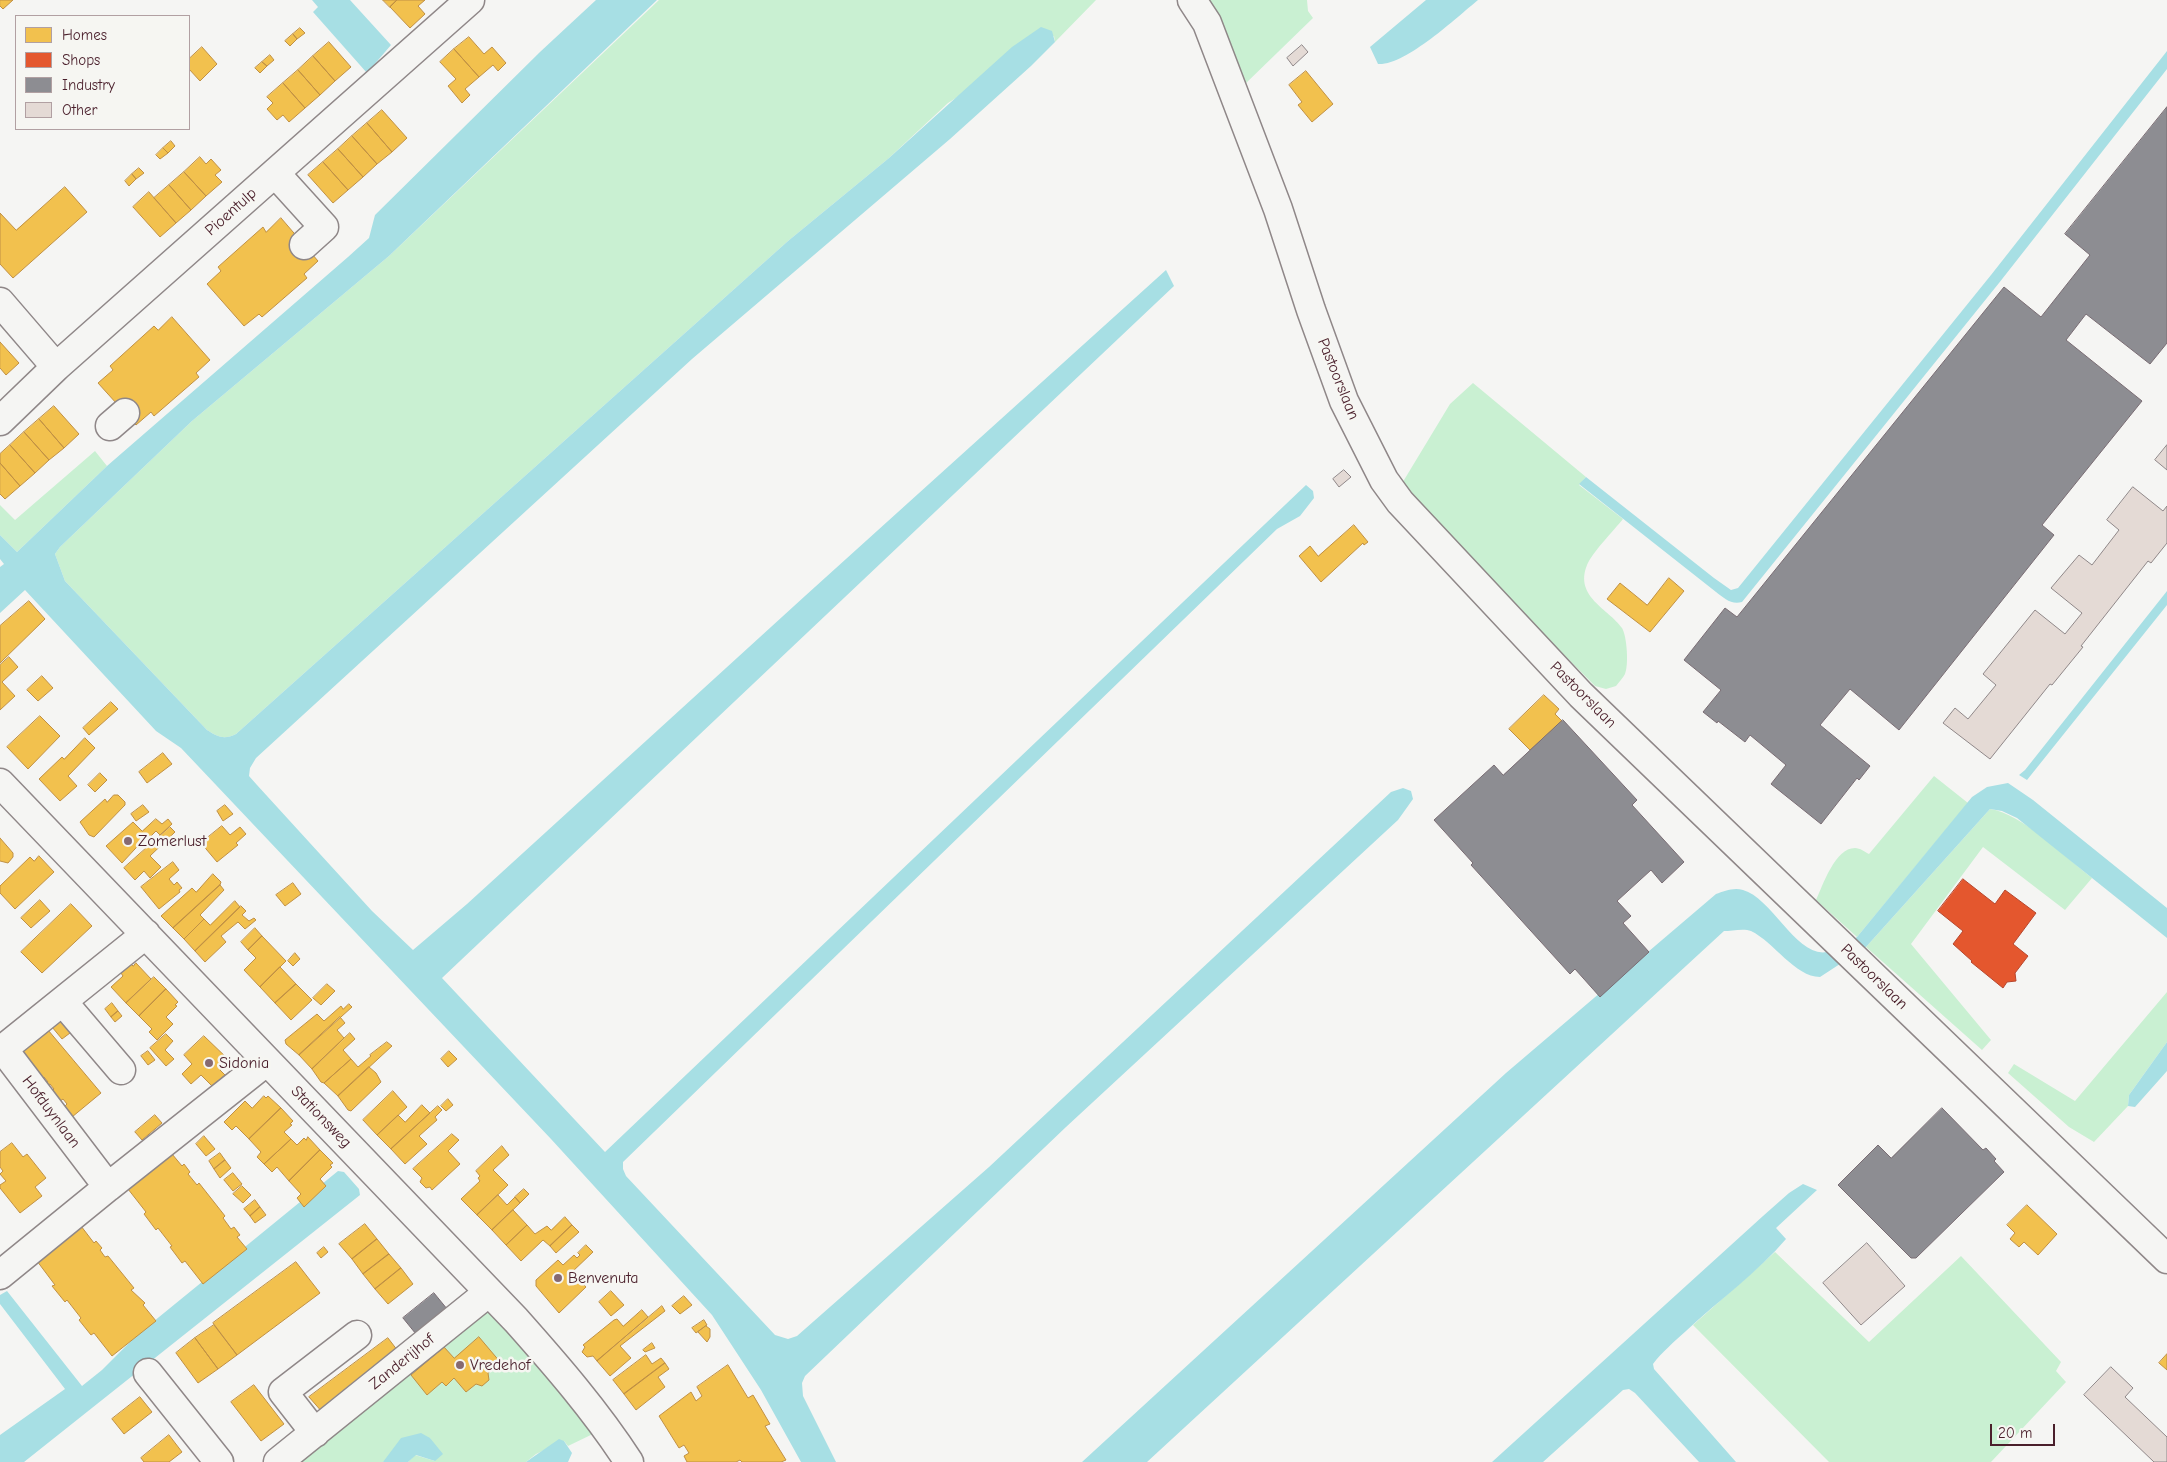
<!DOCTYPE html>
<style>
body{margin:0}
#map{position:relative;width:2167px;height:1462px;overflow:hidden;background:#f5f5f3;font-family:"Comic Neue",sans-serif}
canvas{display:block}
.legend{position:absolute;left:15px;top:15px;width:175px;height:115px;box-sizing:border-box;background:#f6f6f2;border:1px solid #b1a0a2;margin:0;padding:6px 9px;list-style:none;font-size:15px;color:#4a1f2b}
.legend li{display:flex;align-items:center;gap:10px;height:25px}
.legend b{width:25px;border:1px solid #b1a0a2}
.scale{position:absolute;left:1990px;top:1424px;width:65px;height:22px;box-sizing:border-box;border:2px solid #4a1f2b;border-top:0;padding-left:6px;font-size:15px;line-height:18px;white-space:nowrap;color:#4a1f2b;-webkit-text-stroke:4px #f6f6f2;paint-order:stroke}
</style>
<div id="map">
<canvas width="2167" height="1462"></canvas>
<ul class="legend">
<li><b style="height:14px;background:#f2c14e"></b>Homes</li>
<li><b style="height:14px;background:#e4572e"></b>Shops</li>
<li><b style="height:14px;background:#8d8d92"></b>Industry</li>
<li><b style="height:14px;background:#e4dad5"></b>Other</li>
</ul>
<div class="scale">20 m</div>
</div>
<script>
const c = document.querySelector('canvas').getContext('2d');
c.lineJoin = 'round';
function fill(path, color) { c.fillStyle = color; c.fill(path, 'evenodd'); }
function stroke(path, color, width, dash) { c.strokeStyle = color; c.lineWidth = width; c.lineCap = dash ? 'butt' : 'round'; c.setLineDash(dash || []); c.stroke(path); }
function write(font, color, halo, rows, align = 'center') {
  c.font = font + ' "Comic Neue",sans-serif'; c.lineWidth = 5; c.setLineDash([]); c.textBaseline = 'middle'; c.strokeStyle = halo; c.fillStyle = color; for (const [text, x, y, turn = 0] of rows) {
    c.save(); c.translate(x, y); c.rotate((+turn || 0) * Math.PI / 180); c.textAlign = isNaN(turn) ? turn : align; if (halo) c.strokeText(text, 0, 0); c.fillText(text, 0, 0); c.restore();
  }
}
fill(new Path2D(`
 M659,0H1096L1055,42L1054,36L948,103L889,158L788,241L236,734C224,740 218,737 207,730L65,581L55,554L60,547L192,421L389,256Z
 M1204,0H1307L1308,11L1313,18L1243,86Z
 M1473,383L1586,477L1579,485L1623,519C1614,530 1592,553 1587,565C1574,597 1609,609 1622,628C1627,636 1629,665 1625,674C1623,678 1619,682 1616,686L1606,689L1595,686L1422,512L1401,485L1450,404Z
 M95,451L107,466L17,552L0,535V505L15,520Z
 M1934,776L1968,803L1857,937L1816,900C1823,885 1835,848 1855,848C1860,848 1865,852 1869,854Z
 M1990,809C2023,814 2065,857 2092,878L2065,910L1983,847L1911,944L1991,1040L1982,1050L1866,947Z
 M2167,992V1042L2129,1095L2128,1106L2094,1142L2069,1127L2008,1073L2014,1064L2075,1101Z
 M1775,1252L1869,1342L1961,1256L2061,1362L2056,1371L2066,1382L1991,1462H1829L1693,1325Z
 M486,1303L597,1432L568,1446L564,1441L536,1454L526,1462H408L415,1455L435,1461L430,1438L383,1462H285Z`), '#c9f0d2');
fill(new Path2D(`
 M312,0H350L391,45L367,73L313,12L318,7Z
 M596,0H657L389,256L192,421L60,547L55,554L65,581L207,730C218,737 224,740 236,734L788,241L889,158L1012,47L1041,27L1052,31L1055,42L1031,66L950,139L692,359L256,758L250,768L249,776L257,785L372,911L413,950L467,904L805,596L1166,270L1174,286L442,978L605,1152L1306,485L1313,491L1314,498L1300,516L1277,529L623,1162V1169L626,1176L775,1335L788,1339L797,1336L989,1167L1391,792L1403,788L1411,791L1413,799L1398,820L1066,1127L805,1376L802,1383L803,1396L836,1462H801L761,1390L712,1315L551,1139L181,748L156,731L25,590L0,613V567L4,564L0,559V535L17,552L107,466L348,257L369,238L375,215L540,52Z
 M1426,0H1478C1456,18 1405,66 1378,64L1370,47Z
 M2167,51V69L1999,283L1742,602C1731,605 1724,598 1716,592L1579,484L1586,477L1714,578L1731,590L1738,588L1991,275Z
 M2167,591V605L2027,780L2019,775L2025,770Z
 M2008,783L2033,800L2167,908V938L2017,818L2002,811L1990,809L1866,947L1820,977C1795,977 1774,942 1751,931C1744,928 1731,931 1724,931L1147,1462H1082L1506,1073L1716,894C1724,891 1734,887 1743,890C1772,898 1797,958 1827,952C1838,950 1848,944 1857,937L1972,797L1987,787Z
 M2167,1042V1071L2135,1107L2128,1106L2129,1095Z
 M338,1171L344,1172L359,1189L360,1195L24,1462H0V1435L65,1389L0,1304V1295L7,1291L82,1386L102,1370L137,1335Z
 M1803,1184L1817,1190L1776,1228L1786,1239C1758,1272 1718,1301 1686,1331C1674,1342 1662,1352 1653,1364L1654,1369L1736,1462H1699L1635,1393L1629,1389L1623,1390L1543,1462H1492L1763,1216L1789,1193Z
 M421,1433L430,1438L443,1454L435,1461L416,1455L408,1462H383L401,1438Z
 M559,1439L564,1441L572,1453L568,1462H526Z`), '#a7dfe4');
const homes = new Path2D(`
 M0,0H13L3,9L0,6Z
 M383,0H397L390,7Z
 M397,0H425L418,6L425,14L410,28L390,7Z
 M300,28L305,33L297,39L293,34Z
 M293,34L297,39L290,46L285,41Z
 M469,37L484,54L492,47L506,63L498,71L493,65L479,77L454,49Z
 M329,42L351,67L335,81L313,56Z
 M202,47L217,64L200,81L189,69V59Z
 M454,49L479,77L465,89L470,95L462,103L448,86L456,79L440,62Z
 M270,55L274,60L267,66L262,62Z
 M313,56L335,81L320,95L298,70Z
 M262,62L267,66L260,73L255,68Z
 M298,70L320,95L305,108L283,83Z
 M1306,71L1333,104L1312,122L1298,105L1302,102L1289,85Z
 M283,83L305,108L289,122L283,115L277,120L267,109L273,103L267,97Z
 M382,110L407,138L392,152L367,123Z
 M367,123L392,152L377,164L352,136Z
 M352,136L377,164L363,177L338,149Z
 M171,141L175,146L168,153L163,148Z
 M163,148L168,153L160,159L156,155Z
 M338,149L363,177L348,190L323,162Z
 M200,157L206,164L211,159L221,170L215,175L222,182L206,196L184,172Z
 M323,162L348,190L333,203L308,175Z
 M139,168L144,173L136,179L132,174Z
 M184,172L206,196L191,210L169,185Z
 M132,174L136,179L129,186L125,181Z
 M169,185L191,210L176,223L154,198Z
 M65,187L87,212L13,278L0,264V213L16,230Z
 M149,192L176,223L160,237L133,207Z
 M281,218L318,261L304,274L307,278L262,317L259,314L244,326L207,284L221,271L218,267L263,227L266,232Z
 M172,317L210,360L196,373L199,377L154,416L151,412L136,425L98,383L113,370L110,366L154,326L158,330Z
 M0,342L19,363L6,375L0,368Z
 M54,406L79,434L64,448L39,419Z
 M39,419L64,448L49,460L24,432Z
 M24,432L49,460L35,473L10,445Z
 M10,445L35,473L20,486L0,463V454Z
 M0,463L20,486L5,499L0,494Z
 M1354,525L1368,542L1364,545L1363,543L1321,582L1299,556L1310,546L1318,556Z
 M1669,578L1684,591L1650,632L1607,599L1620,583L1647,605Z
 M29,601L45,619L0,663V626Z
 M9,657L18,667L2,682L15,696L0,710V665Z
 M42,676L53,688L38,701L27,690Z
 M1544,695L1559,709L1555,714L1562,721L1530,750L1509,729Z
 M111,702L118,709L89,735L83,728Z
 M40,716L60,736L28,769L7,747Z
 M85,738L95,748L68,776L77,786L60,801L39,779L62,757L64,759Z
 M163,753L172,764L147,783L139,772Z
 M100,773L107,780L95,792L88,785Z
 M114,795H118L125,802V805L94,837L89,835L80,822L105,799L107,802Z
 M143,805L149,812L136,821L131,814Z
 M225,805L233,814L223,821L217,811Z
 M156,819L162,824L168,819L172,824L160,835L156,831L149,838L147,836L122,863L106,846L133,822L142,831Z
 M222,826L230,835L240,827L246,834L236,843L238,845L217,862L201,843Z
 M170,827L175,832L150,856L161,867L150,878L144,871L135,880L124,868Z
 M0,838L13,853V857L8,863L0,861Z
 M39,856L54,872L15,909L0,893V886L30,857L34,861Z
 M173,862L179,870L169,879L174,885L177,882L182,888L179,890L180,892L159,909L141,887Z
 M213,874L221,882L220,885L173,928L161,916L192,888L196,892Z
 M293,883L301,894L285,906L276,895Z
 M220,885L224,890L200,915L204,919L184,939L173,928Z
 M40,900L50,911L31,928L21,918Z
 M235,901L240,907L195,951L184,939L204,919L210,925Z
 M71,904L92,926L42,973L21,952Z
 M241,906L246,911L242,915L249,921L254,918L256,920L245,929L238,922L221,936L226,942L205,962L195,951Z
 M255,928L262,936L248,950L241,942Z
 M262,936L286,961L260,987L244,970L256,958L248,950Z
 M295,953L300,959L293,966L288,961Z
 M136,963L151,979L126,1003L111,987L123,976L121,973L131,964L133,966Z
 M280,967L296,984L275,1003L260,987Z
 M154,977L166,989L139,1016L126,1003Z
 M296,984L312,1000L291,1020L275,1003Z
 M327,984L335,991L321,1005L313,998Z
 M166,989L178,1002L175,1005L177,1006L166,1017L173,1024L157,1040L149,1032L152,1029L139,1016Z
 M112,1003L118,1011L111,1017L105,1009Z
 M349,1004L352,1007L299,1055L286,1044L285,1040L317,1014L324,1021L341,1006L343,1009Z
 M118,1011L122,1016L115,1022L111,1017Z
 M340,1017L345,1023L337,1030L344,1038L312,1069L299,1055Z
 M60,1020L70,1033L62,1039L52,1027Z
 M48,1030L101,1093L72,1117L64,1107L67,1104L63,1099L59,1102L51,1092L54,1089L50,1084L46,1086L45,1085L48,1082L44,1077L41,1080L32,1069L35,1066L31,1062L28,1064L19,1054Z
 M350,1033L355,1039L343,1050L351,1059L324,1083L321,1082L312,1069Z
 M166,1034L173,1041L165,1050L174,1059L166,1066L150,1048Z
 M204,1036L230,1061L220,1070L225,1075L212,1086L201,1075L191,1084L182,1074L192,1064L184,1055Z
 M387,1042L392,1046L338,1096L324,1083L351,1059L358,1067L371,1056L370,1055Z
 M148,1051L155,1060L148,1065L141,1056Z
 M449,1051L457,1059L448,1067L441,1059Z
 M369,1067L376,1073L381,1082L351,1111L348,1110L338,1096Z
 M393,1091L407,1107L377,1135L363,1120Z
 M264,1096L266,1098L268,1096L281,1108L249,1139L236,1126L232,1130L224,1122L245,1101L252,1108Z
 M448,1099L453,1105L446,1111L441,1106Z
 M422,1105L430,1113L391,1149L377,1135L398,1115L405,1122Z
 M438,1106L442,1110L435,1117L437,1120L419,1136L427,1144L405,1164L391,1149Z
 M281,1108L293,1121L290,1124L292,1125L284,1132L291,1139L264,1164L257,1157L261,1152L249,1139Z
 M155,1115L162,1123L142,1140L135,1132Z
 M452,1134L459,1140L448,1151L460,1164L432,1190L430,1187L426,1188L420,1182L422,1178L413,1169Z
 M204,1136L215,1149L206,1156L196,1144Z
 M308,1137L320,1150L289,1181L277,1167L272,1172L264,1164L291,1139L297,1145L304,1138L306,1140Z
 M12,1143L23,1157L27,1154L46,1178L35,1187L42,1196L20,1213L0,1188V1185L6,1181L0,1174L3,1171L0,1167V1152Z
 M502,1146L509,1155L493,1170L508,1185L477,1215L461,1199L480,1181L478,1178L480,1176L476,1171Z
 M320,1150L333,1163L330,1165L332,1167L320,1179L326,1186L304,1207L297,1198L301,1194L289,1181Z
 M220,1153L225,1160L214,1169L209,1161Z
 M172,1154L182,1166L184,1164L190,1172L188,1174L197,1185L199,1183L225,1216L223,1218L231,1229L234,1227L240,1235L237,1237L247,1249L203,1284L185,1261L182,1263L170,1247L172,1246L158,1228L156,1230L144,1214L146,1212L128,1189Z
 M225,1160L231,1168L220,1178L214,1169Z
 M233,1173L242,1184L233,1191L224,1180Z
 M242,1186L251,1195L243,1203L233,1194Z
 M524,1189L529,1194L520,1203L515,1197Z
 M498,1195L507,1205L515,1197L520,1203L492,1230L477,1215Z
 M255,1200L260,1207L250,1216L244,1209Z
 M2027,1205L2057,1234L2038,1255L2024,1242L2019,1247L2010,1239L2015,1233L2007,1225Z
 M260,1207L266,1215L255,1223L250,1216Z
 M513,1210L527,1225L506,1245L492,1230Z
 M565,1217L572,1225L550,1246L543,1240L521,1261L506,1245L527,1225L535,1234L547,1226L551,1230Z
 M365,1224L377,1239L352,1259L339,1244Z
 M572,1225L579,1232L556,1253L550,1246Z
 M81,1226L94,1243L96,1241L102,1248L100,1250L105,1257L108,1256L134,1288L131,1290L145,1303L143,1305L156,1321L112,1356L94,1333L91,1335L79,1320L81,1318L67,1300L65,1302L52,1286L55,1285L37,1261Z
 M377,1239L389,1254L363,1274L352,1259Z
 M586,1245L593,1252L571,1273L573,1276L574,1274L586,1287L559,1313L536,1286V1280L558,1260L563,1265L574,1255L577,1258L580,1255L578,1253Z
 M324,1247L328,1252L321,1258L317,1253Z
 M389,1254L401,1268L375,1289L363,1274Z
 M296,1262L320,1293L237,1355L213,1323Z
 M401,1268L413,1284L388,1304L375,1289Z
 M611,1291L624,1305L611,1316L599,1302Z
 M684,1296L692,1305L680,1314L672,1306Z
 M662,1306L665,1311L620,1346L631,1358L610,1376L597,1361Z
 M642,1310L648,1317L597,1361L593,1356L587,1357L582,1352L585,1347L583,1345L614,1320L617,1319L623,1326Z
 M704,1320L707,1325L696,1333L692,1328Z
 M214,1325L237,1355L218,1369L195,1338Z
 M706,1326L710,1329V1337L707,1342L698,1332Z
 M479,1337L501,1363L488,1373L489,1380L482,1386L476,1384L466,1392L454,1378L446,1386L442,1382L427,1395L411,1375L444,1347L454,1358Z
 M195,1338L218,1369L198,1383L176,1353Z
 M388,1338L401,1355L323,1413L309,1397Z
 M652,1343L655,1348L645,1352L643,1350Z
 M2167,1354V1370L2159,1363Z
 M646,1355L652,1364L661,1358L665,1363L624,1394L613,1380Z
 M665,1363L669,1369L658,1377L665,1387L636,1410L624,1394Z
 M728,1365L748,1398L753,1395L770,1424L765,1426L786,1460L781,1462H742L740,1460L736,1462H687L684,1456L689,1453L684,1445L679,1448L659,1416L691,1392L696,1401L702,1396L697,1387Z
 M254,1385L284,1424L261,1441L231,1402Z
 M140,1397L152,1412L124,1434L112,1419Z
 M169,1435L182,1452L169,1462H144L141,1458Z`);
fill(homes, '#f2c14e');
stroke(homes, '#c09044', 1);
const shops = new Path2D(`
 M1963,879L1995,904L2005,890L2036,913L2013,944L2028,956L2015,973L2016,981L2007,982L2003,988L1971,962L1972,961L1953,944L1963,931L1938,911Z`);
fill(shops, '#e4572e');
stroke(shops, '#b6462d', 1);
const industry = new Path2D(`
 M2167,107V343L2150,364L2086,314L2066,340L2142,401L2042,525L2054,535L1899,730L1850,689L1820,725L1870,766L1859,780L1857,778L1821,824L1771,784L1786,765L1750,735L1745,742L1718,721L1717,723L1703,712L1721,690L1684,660L1725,608L1737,617L2004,287L2041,317L2090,255L2065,234Z
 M1563,720L1637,800L1632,805L1684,862L1662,883L1651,870L1617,901L1631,916L1623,923L1649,952L1600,997L1575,969L1570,974L1471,865L1473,863L1434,820L1494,765L1503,775Z
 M1942,1108L1983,1150L1986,1148L1996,1159L1994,1161L2004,1172L1916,1258H1911L1838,1185L1878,1145L1891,1158Z
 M434,1293L452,1315L420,1339L403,1318Z`);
fill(industry, '#8d8d92');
stroke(industry, '#796c73', 1);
const building = new Path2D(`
 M1302,45L1308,52L1293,66L1287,58Z
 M2167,445V470L2155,460Z
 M1344,470L1351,477L1339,487L1333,479Z
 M2133,487L2163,511L2167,506V543L2151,563L2148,561L2081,646L2083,647L2052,685L2050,684L1990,759L1943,723L1955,708L1968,719L1996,685L1983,674L2035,610L2065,634L2082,613L2051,588L2079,555L2092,565L2119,530L2107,520Z
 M1867,1243L1905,1286L1861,1325L1823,1283Z
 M2111,1367L2133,1388L2125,1397L2167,1437V1462H2154L2084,1395Z`);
fill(building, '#e4dad5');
stroke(building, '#8f8788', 1);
const minor = new Path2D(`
 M1192,0L1207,23L1278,209L1311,310L1344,401L1384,480L1400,502L1581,695L2167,1259
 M275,173L324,227L304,245
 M0,302L56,367
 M0,421L56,367L470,0
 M110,426L125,413
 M0,783L516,1320C556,1365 596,1411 629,1462
 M146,934L3,1049L108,1187L267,1061
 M63,1002L121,1070
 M0,1275L108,1187
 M148,1373L219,1462
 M315,1433L283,1392L357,1335
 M278,1462L489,1292`);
stroke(minor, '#8f8788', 31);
stroke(minor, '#f5f5f3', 28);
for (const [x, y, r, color] of [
 [128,841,5,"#866a71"],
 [209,1063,5,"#866a71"],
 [558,1278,5,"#866a71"],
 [460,1365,5,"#866a71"]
]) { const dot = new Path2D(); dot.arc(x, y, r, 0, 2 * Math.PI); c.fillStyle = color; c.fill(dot); stroke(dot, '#f6f6f2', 2); }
write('16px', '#4a1f2b', '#f6f6f2', [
 ["Pioentulp",231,212,-42],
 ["Pastoorslaan",1338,379,68],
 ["Pastoorslaan",1583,695,45],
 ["Pastoorslaan",1874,977,44],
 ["Hofduynlaan",51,1112,53],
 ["Stationsweg",321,1117,46],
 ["Zanderijhof",402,1362,-39]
]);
write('16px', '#4a1f2b', '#f6f6f2', [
 ["Zomerlust",138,841],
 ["Sidonia",219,1063],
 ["Benvenuta",568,1278],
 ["Vredehof",470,1365]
], 'left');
</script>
